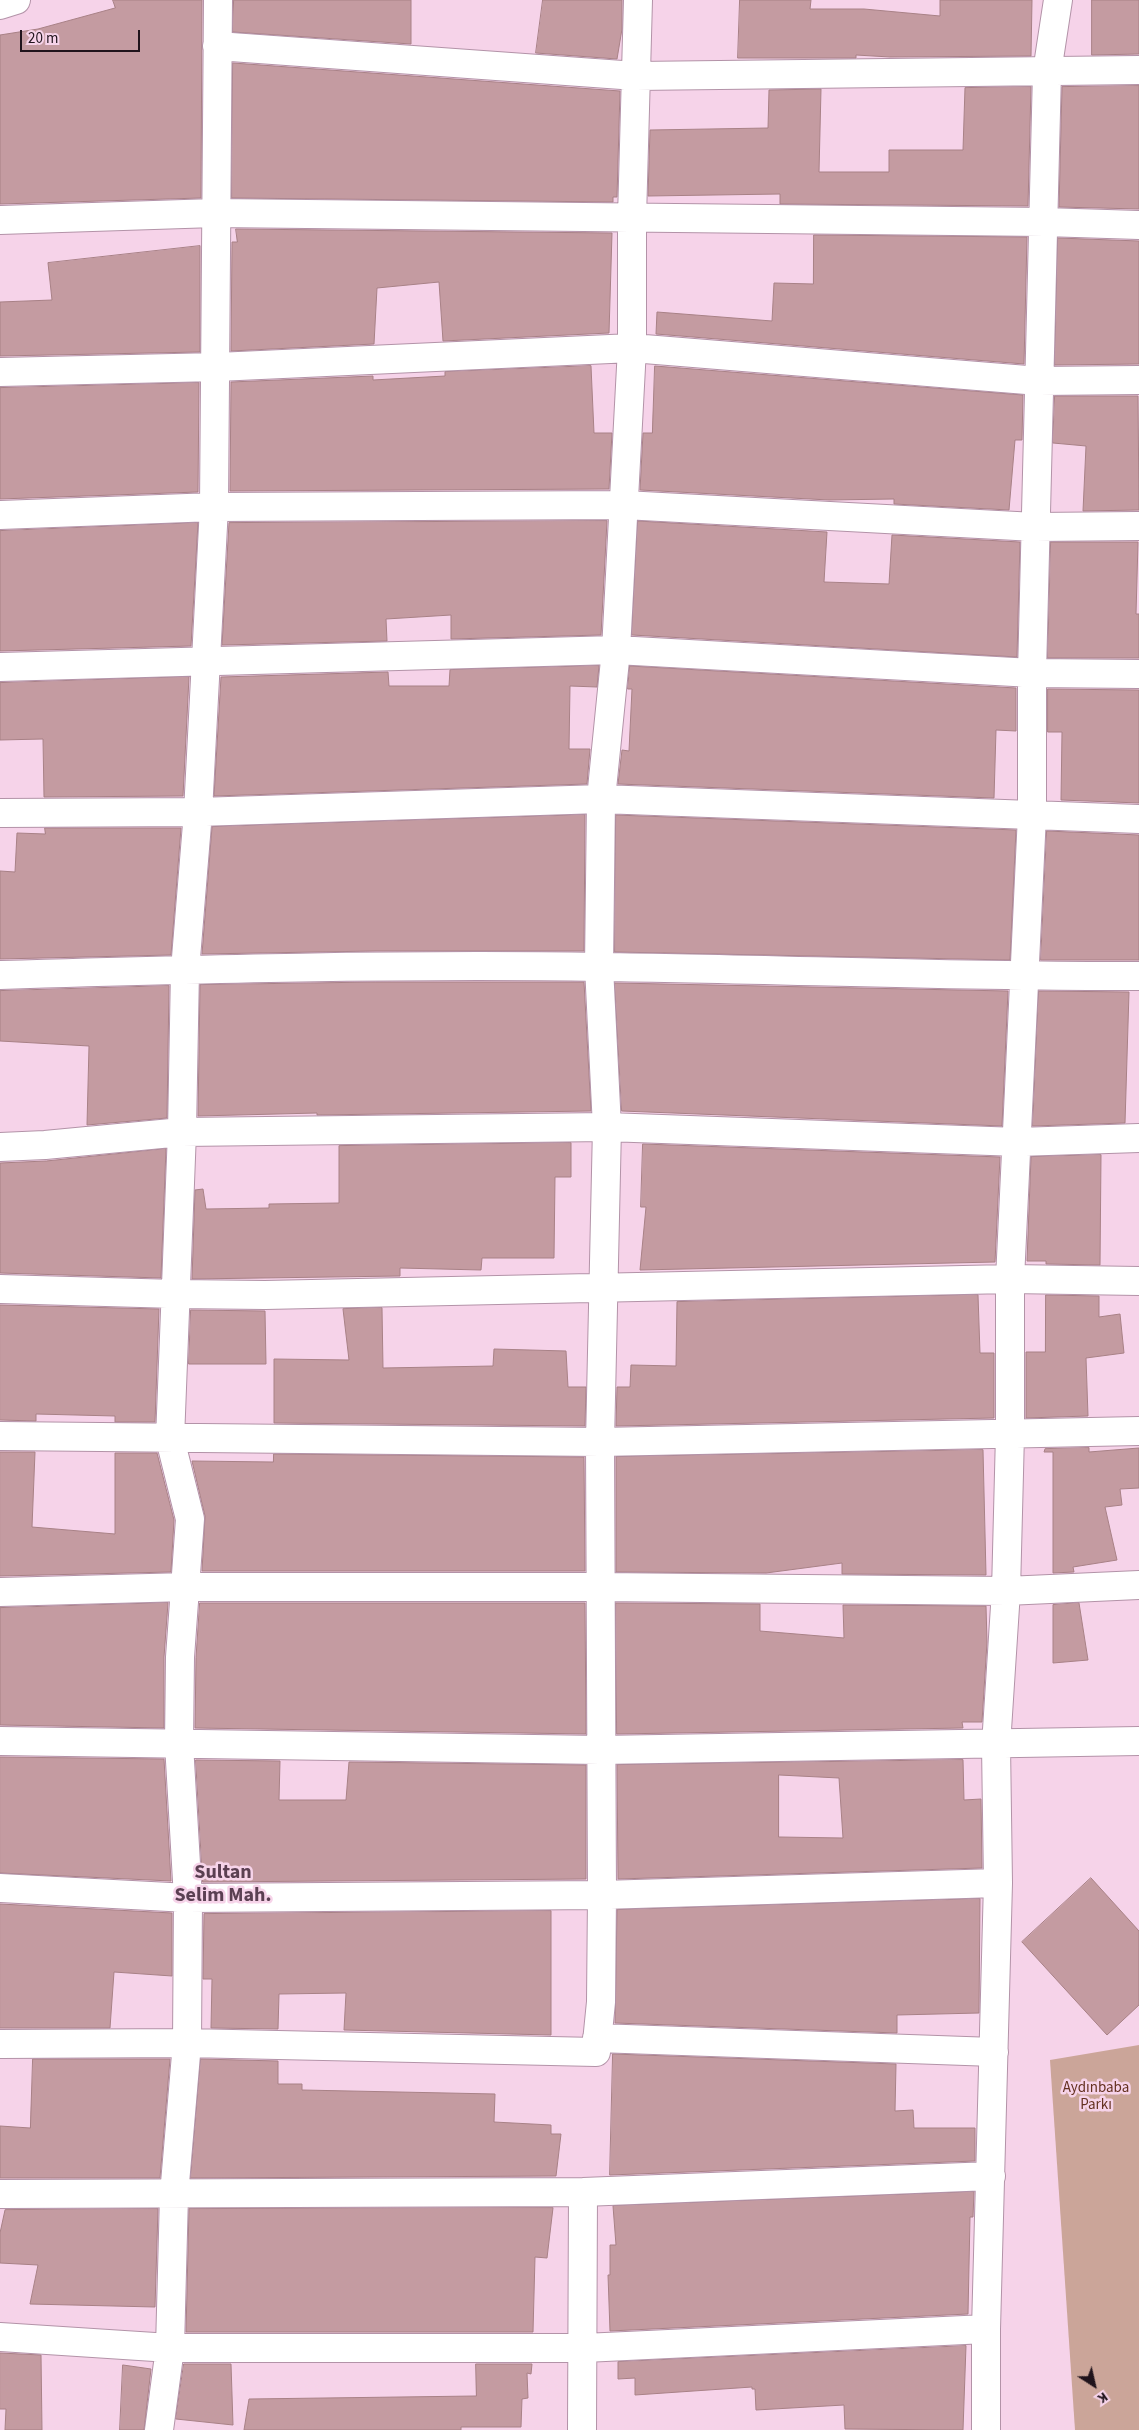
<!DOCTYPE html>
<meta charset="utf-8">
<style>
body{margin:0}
#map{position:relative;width:1139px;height:2430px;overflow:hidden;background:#f6d3e9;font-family:"Source Sans 3",sans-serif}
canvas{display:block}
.north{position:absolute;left:1069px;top:2360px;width:50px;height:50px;-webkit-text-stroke:4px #f6d3e9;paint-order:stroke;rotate:145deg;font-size:14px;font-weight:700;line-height:20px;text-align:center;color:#20141c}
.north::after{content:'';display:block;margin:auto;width:18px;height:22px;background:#20141c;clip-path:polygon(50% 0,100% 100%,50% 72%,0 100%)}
.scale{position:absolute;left:20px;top:30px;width:120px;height:22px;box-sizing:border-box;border:2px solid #20141c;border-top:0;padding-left:6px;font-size:15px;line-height:18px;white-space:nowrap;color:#20141c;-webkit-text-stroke:4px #f6d3e9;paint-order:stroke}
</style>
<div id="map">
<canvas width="1139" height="2430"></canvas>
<div class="north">K</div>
<div class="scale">20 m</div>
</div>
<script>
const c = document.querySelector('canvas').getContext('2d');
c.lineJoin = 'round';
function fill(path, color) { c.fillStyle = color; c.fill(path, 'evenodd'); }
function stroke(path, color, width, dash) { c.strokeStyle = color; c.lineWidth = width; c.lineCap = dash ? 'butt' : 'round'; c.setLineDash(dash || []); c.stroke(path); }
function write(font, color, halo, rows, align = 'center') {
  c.font = font + ' "Source Sans 3",sans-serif'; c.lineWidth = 5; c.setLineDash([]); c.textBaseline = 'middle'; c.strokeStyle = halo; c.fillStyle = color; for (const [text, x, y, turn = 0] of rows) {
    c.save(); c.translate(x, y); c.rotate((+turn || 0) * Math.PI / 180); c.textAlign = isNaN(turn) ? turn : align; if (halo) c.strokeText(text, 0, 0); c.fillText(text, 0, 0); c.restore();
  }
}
fill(new Path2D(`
 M1139,2045V2430H1075L1050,2060Z`), '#cba599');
const building = new Path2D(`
 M113,0H202L201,198L0,204V35L38,29L115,8Z
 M234,0H411V44L233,32Z
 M543,0H622V29L617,59L536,53Z
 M740,0H811L810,9H864L940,16V0H1032L1031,56L890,57L856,55V58H738Z
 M1092,0H1139V54L1092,55Z
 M233,63L620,91L617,197H613V202L232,198Z
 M1139,86V209L1059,207L1062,87Z
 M1031,87L1028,206L780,204V194L648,196L650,130L768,128L769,90L821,89L819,172H889V150H963L965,88Z
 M236,229L612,233L609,333L443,341L439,282L377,288L374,344L231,351L232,242H237Z
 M814,235L1027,237L1024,364L656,334L657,312L772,321L774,283L813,284Z
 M1058,238L1139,241V364L1055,365Z
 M200,246V352L0,356V302L52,300L48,263Z
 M591,366L594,433H612L609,489L230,491L231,382L373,376V380L445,376V372Z
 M655,366L1023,395L1022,440H1015L1009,510L894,504V499L829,500L640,490L643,433H652Z
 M199,383L198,492L0,499V388Z
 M1055,396H1138L1139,510L1083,511L1086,446L1053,443Z
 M607,521L601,635L451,639V615L386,619L387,641L222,645L229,523Z
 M638,521L827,532L824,582L889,584L892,535L1020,542L1017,657L632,635Z
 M198,523L191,646L0,651V531Z
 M1051,542H1138L1136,614H1139V658H1048Z
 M599,666L597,687L570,686L569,749H590L587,784L214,796L221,677L388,672L389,686H449L450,670Z
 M630,666L1016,688V731L996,730L994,798L618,784L622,750L629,751L632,689H628Z
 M189,677L183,796L44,797L43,739L0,740V683Z
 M1048,689L1139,690V803L1061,800L1062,732H1048Z
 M585,815L584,951H376L202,954L212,827Z
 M616,815L1016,830L1010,960L615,952Z
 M45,828H181L171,955L0,959V871L15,872L17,833L45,834Z
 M1047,831L1139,835V960H1041Z
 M376,982H584L591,1111L317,1115V1113L198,1116L200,985Z
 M615,983L1008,991L1002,1126L622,1111Z
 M169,986L167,1118L87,1125L89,1046L0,1041V991Z
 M1039,991L1129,992L1125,1123L1033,1126Z
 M571,1143V1177H555L554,1258H482L481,1270L400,1268V1276L192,1279L195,1190L203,1189L206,1209L269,1208V1204L339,1203V1146Z
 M643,1144L1000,1157L995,1262L640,1270L646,1207H641Z
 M166,1149L161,1278L0,1273V1163L46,1161Z
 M1101,1155L1100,1265L1046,1264V1261H1027L1031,1157Z
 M978,1295L980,1353H994V1418L616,1426L617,1387H630L631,1365L676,1366L677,1302Z
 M1046,1295L1099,1296V1317L1120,1314L1124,1353L1086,1358L1088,1416L1026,1418V1352H1045Z
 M0,1305L159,1309L155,1422H115V1416L36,1414V1421L0,1420Z
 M382,1308L383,1368L493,1366L494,1349L566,1351L568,1387H586L585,1426L274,1423V1359L349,1360L343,1309Z
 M191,1310L265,1311L266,1364H189Z
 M1089,1448V1452L1139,1448V1488L1120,1489L1122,1505L1105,1507L1117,1560L1073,1567L1074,1572L1053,1573V1452H1044L1045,1449Z
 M983,1450L986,1575L842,1574V1563L766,1573L616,1572V1457Z
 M0,1452H35L32,1527L115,1534V1453H157L174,1520L171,1572L0,1576Z
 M274,1454L584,1457L585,1571H202L205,1516L192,1461L273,1462Z
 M168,1603L164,1657V1728L0,1725V1608Z
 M200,1603H585L586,1734L195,1728L196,1658Z
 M616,1603L760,1604V1631L844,1638L843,1605L986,1606L987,1642L982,1722H962L963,1728L617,1734Z
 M1079,1603L1088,1660L1053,1663V1605Z
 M0,1757L164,1759L171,1881L0,1873Z
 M196,1760L280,1761L279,1800H346L349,1762L586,1765V1879L203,1882Z
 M963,1760L964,1800L981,1799L982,1868L618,1879L617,1765ZM779,1775L839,1778L843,1838L779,1837Z
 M1091,1878L1139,1931V2005L1107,2035L1022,1942Z
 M980,1899L979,2013L897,2015V2033L615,2023L617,1910Z
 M0,1904L172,1913V1976L114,1972L110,2028H0Z
 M551,1911V2035L344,2030L346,1993L279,1994L278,2029L211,2028L212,1979H203L204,1914Z
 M613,2054L896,2064L895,2111L913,2110L914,2128H975V2161L610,2175Z
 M33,2059H170L160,2178H0V2126L30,2128Z
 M201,2059L278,2061V2084H302V2090L495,2094L494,2122L551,2125V2134H561L556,2176L191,2178Z
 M974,2192L973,2217H970L968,2314L610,2331L608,2275H610V2245H616L613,2206Z
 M553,2208L547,2258L535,2257L533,2332H186L189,2209Z
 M158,2209L155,2307L30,2304L38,2265L0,2263V2233L5,2210Z
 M966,2346L963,2430L845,2429L844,2405L756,2410L755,2389H752V2387L635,2395V2378L618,2379V2362Z
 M0,2353L41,2355L42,2430H5L6,2409H0Z
 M184,2364H231L233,2425L176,2419Z
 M476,2364H532L531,2374L527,2373L528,2398L522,2399L521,2427H461V2430H244L249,2399L476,2396Z
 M123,2365L151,2369L144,2430H120Z`);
fill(building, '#c49ba1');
stroke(building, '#a88186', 1);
const minor = new Path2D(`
 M0,5L16,0
 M217,46L636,76L1139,70
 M0,220L215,213L1044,222L1139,225
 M0,372L217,367L632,348L1039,381L1139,380
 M0,515L214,507L624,505L1035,527L1139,526
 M0,667L616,650L1032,673L1139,674
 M0,813L198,812L601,799L1139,819
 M0,975C200,969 401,964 601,967C780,969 960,977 1139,976
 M0,1147L45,1145L182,1132L607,1127L1018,1142L1139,1138
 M0,1289L176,1294L265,1295L1010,1279L1139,1281
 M0,1436L600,1442L1139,1431
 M0,1592L187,1587H601L1006,1591L1139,1585
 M0,1741L600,1750L1139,1741
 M0,1888L188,1898L602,1895L998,1883
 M597,2038L994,2052
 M0,2044L187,2043L596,2052L601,2002L602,1895L600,1442L607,1127L599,967L601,799L616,650L632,348V218L638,0
 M0,2194L583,2192L991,2176
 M0,2337L170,2348H584L986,2329
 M159,2430L170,2348L174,2195L187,2043L188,1898L179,1744L180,1657L190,1519L170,1439L182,1132L185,970L198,812L214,507L218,0
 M582,2430L583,2192
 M986,2430V2329L998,1883L996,1745L1006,1591L1010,1434V1279L1032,815V673L1047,72L1058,0`);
stroke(minor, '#b393a8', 30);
stroke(minor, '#fff', 28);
write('15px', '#643120', '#f6d3e9', [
 ["Aydınbaba",1096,2089],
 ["Parkı",1096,2106]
]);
write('bold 20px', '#5b3f52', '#f6d3e9', [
 ["Sultan",223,1874],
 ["Selim Mah.",223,1897]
]);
</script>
